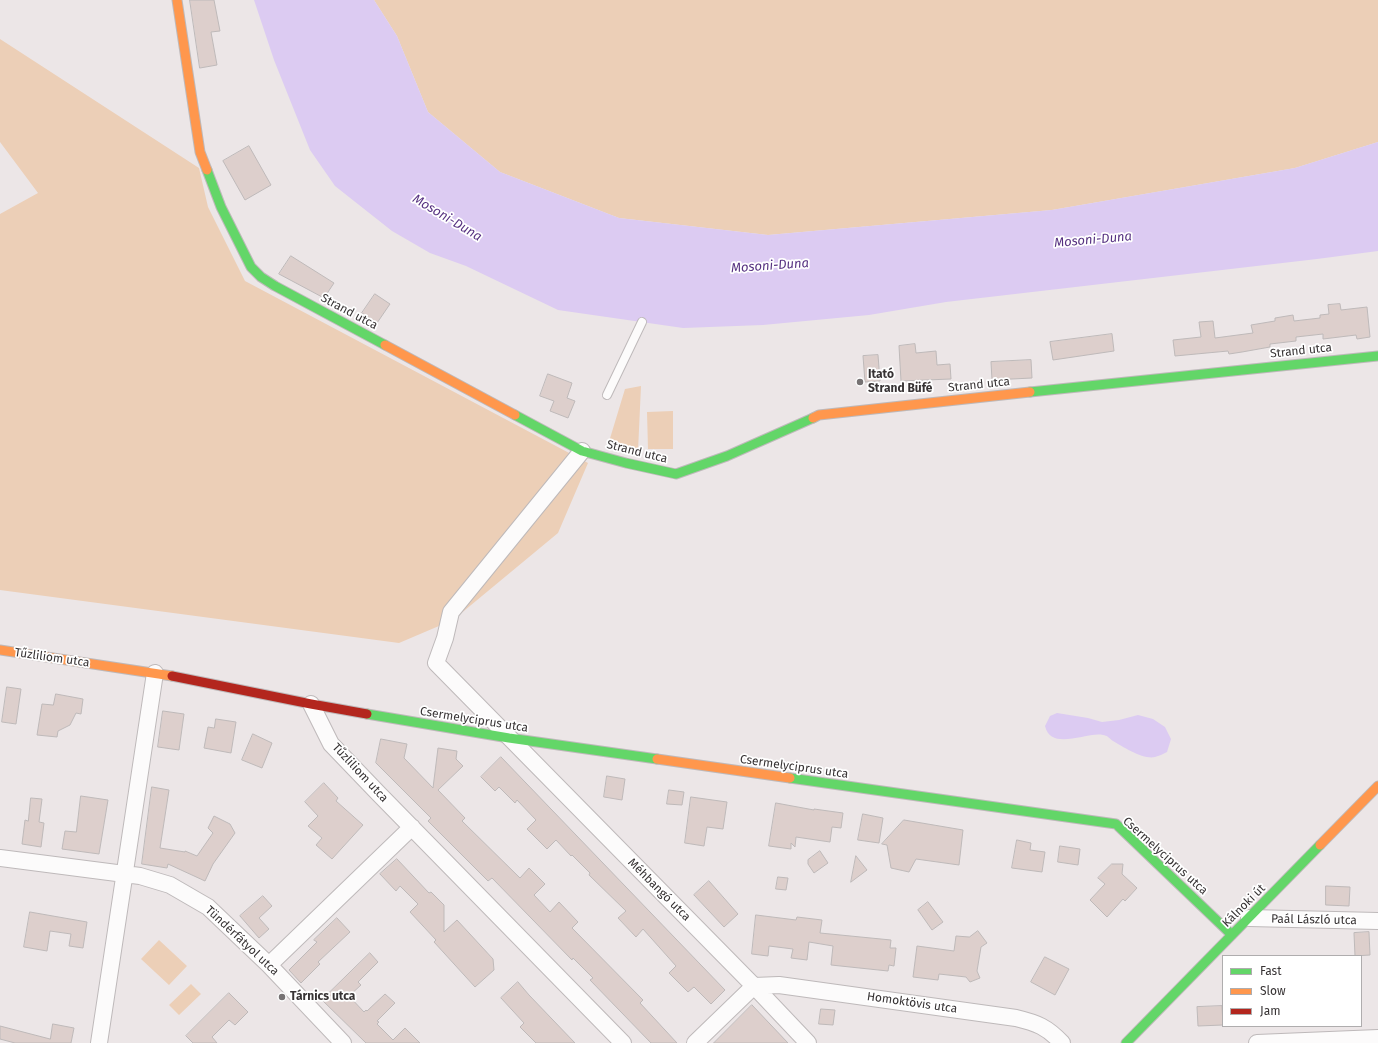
<!DOCTYPE html>
<meta charset="utf-8">
<style>
body{margin:0}
#map{position:relative;width:1378px;height:1043px;overflow:hidden;background:#ece6e7;font-family:"Fira Sans",sans-serif}
canvas{display:block}
.legend{position:absolute;left:1222px;top:955px;width:140px;height:72px;box-sizing:border-box;background:#fff;border:1px solid #afadae;margin:0;padding:5px 7px;list-style:none;font-size:12px;color:#373334}
.legend li{display:flex;align-items:center;gap:8px;height:20px}
.legend b{width:20px;border:1px solid #afadae}
</style>
<div id="map">
<canvas width="1378" height="1043"></canvas>
<ul class="legend">
<li><b style="height:5px;background:#63d668"></b>Fast</li>
<li><b style="height:5px;background:#ff974d"></b>Slow</li>
<li><b style="height:5px;background:#b3261e"></b>Jam</li>
</ul>
</div>
<script>
const c = document.querySelector('canvas').getContext('2d');
c.lineJoin = 'round';
function fill(path, color) { c.fillStyle = color; c.fill(path, 'evenodd'); }
function stroke(path, color, width, dash) { c.strokeStyle = color; c.lineWidth = width; c.lineCap = dash ? 'butt' : 'round'; c.setLineDash(dash || []); c.stroke(path); }
function write(font, color, halo, rows, align = 'center') {
  c.font = font + ' "Fira Sans",sans-serif'; c.lineWidth = 3.5; c.setLineDash([]); c.textBaseline = 'middle'; c.strokeStyle = halo; c.fillStyle = color; for (const [text, x, y, turn = 0] of rows) {
    c.save(); c.translate(x, y); c.rotate((+turn || 0) * Math.PI / 180); c.textAlign = isNaN(turn) ? turn : align; if (halo) c.strokeText(text, 0, 0); c.fillText(text, 0, 0); c.restore();
  }
}
fill(new Path2D(`
 M374,0H1378V142L1295,168L1052,210L768,235L619,218L500,172L428,112L397,36Z
 M0,39L199,168L208,207L245,281L588,463L558,533L453,620L399,643L0,590V214L38,193L0,142Z
 M641,386L638,451L608,445L625,389Z
 M673,411V449H648L647,412Z
 M159,940L187,966L169,985L141,959Z
 M191,984L201,994L179,1015L169,1005Z`), '#eccfb7');
fill(new Path2D(`
 M254,0H374L397,36L428,112L500,172L619,218L768,235L1052,210L1295,168L1378,142V251L1317,259L946,302L869,315L763,325L683,328L558,310L466,266L430,253L392,231L335,186L310,150L274,60Z
 M1057,713L1088,718L1102,722L1119,720L1138,715L1153,719L1165,727L1171,739L1167,752C1163,754 1159,756 1155,757C1144,760 1123,747 1113,741C1110,739 1107,735 1103,735C1088,731 1051,752 1045,726L1050,716Z`), '#dccbf2');
const building = new Path2D(`
 M190,0H214L220,31L211,32L217,65L200,68Z
 M249,146L271,185L245,200L223,161Z
 M291,256L334,283L324,298L279,274Z
 M375,294L390,304L377,323L362,313Z
 M1340,304L1341,310L1367,307L1370,337L1357,339L1356,335L1323,339V334L1296,337V341L1270,344V347L1242,352L1229,354L1228,351L1175,356L1173,340L1201,337L1199,322L1213,321L1215,338L1253,333L1251,325L1275,321V318L1293,315L1294,321L1320,318V315L1329,314L1328,305Z
 M1112,334L1114,351L1053,360L1050,342Z
 M915,344L916,353L936,351L937,365L950,364L951,379L901,381L899,346Z
 M878,355L880,381L865,382L863,356Z
 M1031,360L1032,378L992,380L991,362Z
 M548,374L572,383L567,398L575,401L568,418L550,411L554,401L540,396Z
 M7,687L21,689L16,724L2,722Z
 M56,694L83,699L81,714L76,713L70,725L58,731L57,737L37,735L42,704L53,705Z
 M163,711L184,714L179,750L158,747Z
 M216,719L236,722L231,753L204,748L208,727L214,728Z
 M253,734L272,743L262,768L242,760Z
 M381,739L407,744L404,758L433,788L438,748L457,751L456,759L463,766L438,790L465,818L462,821L520,878L529,868L545,884L534,895L550,912L559,902L578,922L572,928L643,1000L640,1003L677,1043H651L590,980L593,978L573,958L572,960L492,878L488,881L428,821L431,818L376,763Z
 M501,757L725,990L711,1004L694,987L688,992L669,973L676,966L643,929L636,937L618,918L626,911L589,875L590,873L572,855L571,856L556,840L547,849L527,829L536,820L517,800L515,803L499,787L495,791L481,777Z
 M607,776L625,779L622,800L604,797Z
 M324,783L338,798L336,801L363,825L332,859L316,845L322,838L308,826L318,816L305,802Z
 M152,787L169,790L160,848L185,852V851L197,856L213,833L208,828L214,816L230,824L235,833L213,864L205,881L168,864L167,868L142,864Z
 M669,790L684,792L682,805L667,804Z
 M81,796L108,800L99,854L62,849L65,831L76,832Z
 M691,797L727,802L723,829L707,827L704,846L685,843Z
 M31,798L42,799L39,822L44,823L41,847L22,844L25,820L28,821Z
 M776,803L814,810V809L843,813L841,828L832,827L830,842L796,837L795,847L791,843V849L769,846Z
 M863,814L883,818L879,843L858,840Z
 M904,820L963,830L959,865L916,859L909,872L891,868L887,845L882,844Z
 M1017,840L1031,843L1030,850L1045,852L1042,872L1012,868Z
 M1060,846L1080,849L1078,865L1058,862Z
 M820,851L828,863L814,873L808,864V860Z
 M856,856L867,870L851,882Z
 M397,859L429,893L431,892L444,905V932L457,920L493,959L494,970L475,987L434,942L436,940L410,912L418,904L400,886L396,891L380,874Z
 M1112,864H1123L1122,874L1137,888L1125,901L1123,899L1107,917L1090,900L1105,884L1098,878Z
 M778,877L788,878L786,890L776,889Z
 M709,881L738,914L724,927L694,895Z
 M1326,886L1350,887L1349,906L1326,905Z
 M263,896L272,906L259,918L269,929L259,938L240,916Z
 M928,902L943,922L932,930L918,910Z
 M30,912L87,922L83,948L69,946L71,934L50,931L47,951L24,947Z
 M756,915L796,920L797,917L822,920L820,933L891,940L890,948H896L894,966L889,965L888,971L831,965L833,946L809,942L807,960L791,958L793,949L769,946L768,956L752,954Z
 M337,918L350,932L318,962L320,964L301,983L289,970L317,942L314,940Z
 M978,931L987,943L981,947L977,971L980,978L970,982L966,977L939,974L938,980L913,977L917,946L954,951L956,936L969,937Z
 M1369,932L1370,955L1355,956L1354,933Z
 M370,953L378,962L358,982L361,985L349,996L364,1012L366,1010L367,1011L385,994L395,1003L377,1021L379,1022L377,1024L393,1040L405,1028L420,1043H366L322,1000Z
 M1045,957L1069,969L1055,995L1031,982Z
 M518,982L529,995L575,1043H536L520,1027L524,1023L501,998Z
 M229,993L248,1012L235,1025L229,1020L212,1037L217,1043H193L186,1036Z
 M752,1005L788,1043H714Z
 M1222,1006L1223,1025L1198,1026L1197,1007Z
 M821,1009L835,1010L833,1025L819,1024Z
 M53,1024L74,1028L71,1043H15L0,1039V1026L50,1039Z`);
fill(building, '#ddcfcc');
stroke(building, '#beb9b9', 1);
const lane = new Path2D(`
 M607,395L642,322`);
const street = new Path2D(`
 M582,451L451,612L445,638L436,663L754,986L808,1043
 M311,704L331,744L379,794L623,1043
 M0,858L140,876L170,885L208,907L269,965L343,1043
 M1249,918L1378,921
 M269,965L412,827
 M99,1043L155,673
 M695,1043L754,986L779,985L1016,1018C1037,1023 1047,1027 1062,1043
 M1257,1043L1378,1038`);
const fast = new Path2D(`
 M207,170L221,207L251,267L261,277L275,286L385,345
 M1030,392L1378,356
 M515,415L582,451L626,463L676,474L727,456L813,418
 M367,714L509,738L657,759
 M790,778L1116,824L1232,935
 M1126,1043L1320,845`);
const slow = new Path2D(`
 M177,0L200,152L207,170
 M385,345L515,415
 M813,418L819,415L1030,392
 M0,650L172,676
 M657,759L790,778
 M1320,845L1378,786`);
const jam = new Path2D(`
 M172,676L311,704L367,714`);
stroke(lane, '#beb9ba', 10);
stroke(street, '#beb9ba', 18);
stroke(fast, '#beb9ba', 11);
stroke(slow, '#beb9ba', 11);
stroke(jam, '#beb9ba', 11);
stroke(lane, '#fcfbfb', 8);
stroke(street, '#fcfbfb', 16);
stroke(fast, '#63d668', 9);
stroke(slow, '#ff974d', 9);
stroke(jam, '#b3261e', 9);
for (const [x, y, r, color] of [
 [860,382,4,"#767273"],
 [282,997,4,"#767273"]
]) { const dot = new Path2D(); dot.arc(x, y, r, 0, 2 * Math.PI); c.fillStyle = color; c.fill(dot); stroke(dot, '#fff', 1.5); }
write('12px', '#373334', '#fff', [
 ["Strand utca",349,312,28],
 ["Strand utca",1301,351,-6],
 ["Strand utca",979,385,-6],
 ["Strand utca",637,452,14],
 ["Tűzliliom utca",52,658,8],
 ["Csermelyciprus utca",474,720,9],
 ["Csermelyciprus utca",794,767,8],
 ["Tűzliliom utca",360,773,47],
 ["Csermelyciprus utca",1165,856,42],
 ["Méhbangó utca",659,890,45],
 ["Kálnoki út",1244,906,-45],
 ["Paál László utca",1314,920,1],
 ["Tündérfátyol utca",242,941,43],
 ["Homoktövis utca",912,1003,8]
]);
write('bold 12px', '#373334', '#fff', [
 ["Itató",868,375],
 ["Strand Büfé",868,389],
 ["Tárnics utca",290,997]
], 'left');
write('italic 13px', '#563180', '#fff', [
 ["Mosoni-Duna",447,218,31],
 ["Mosoni-Duna",1093,240,-5],
 ["Mosoni-Duna",770,266,-4]
]);
</script>
